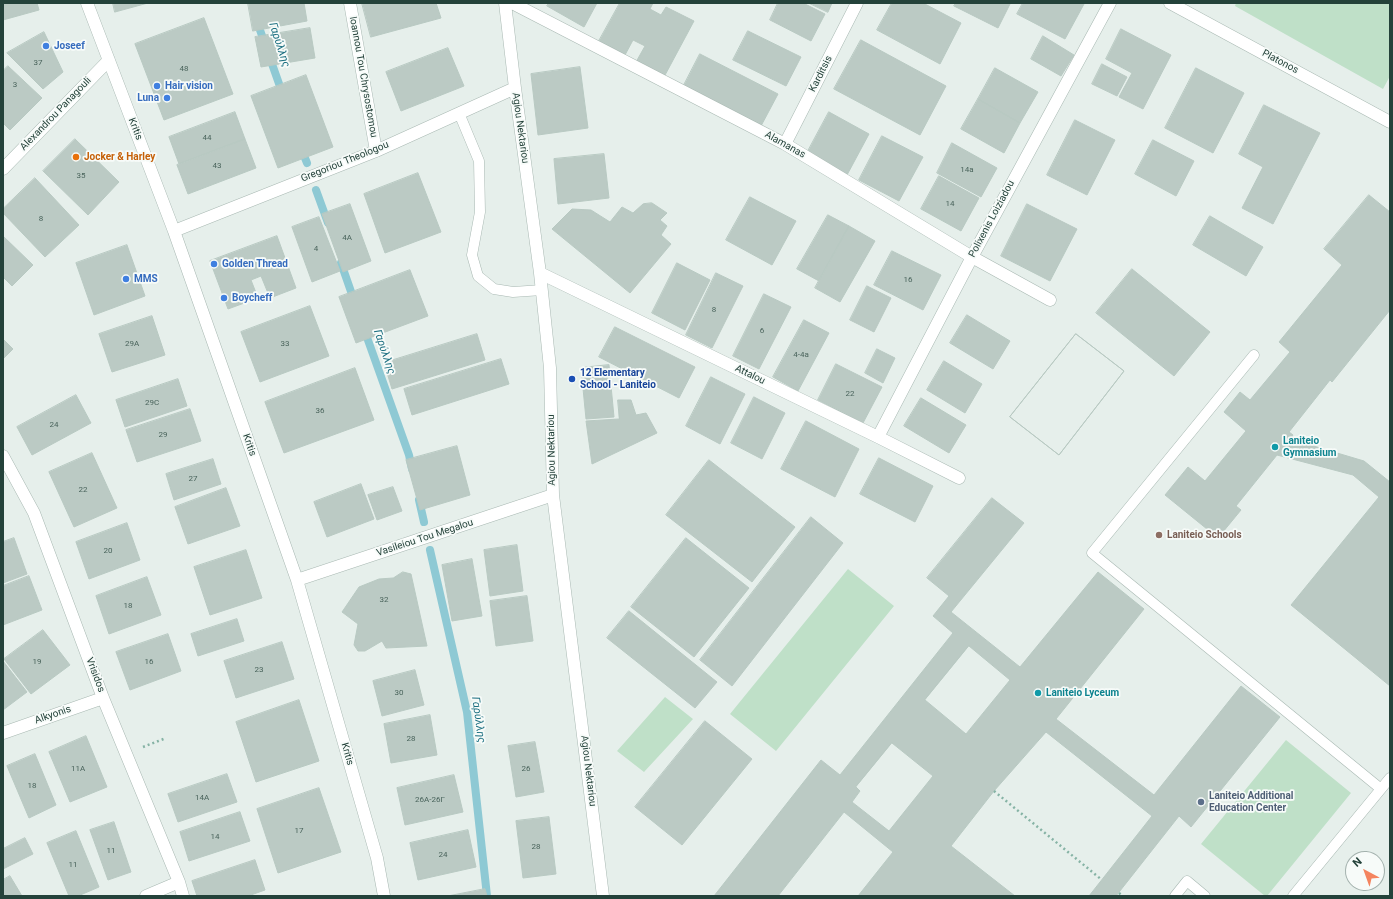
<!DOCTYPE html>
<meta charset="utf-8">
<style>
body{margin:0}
#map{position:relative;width:1393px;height:899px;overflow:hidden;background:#e6efeb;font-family:Roboto,sans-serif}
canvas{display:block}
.frame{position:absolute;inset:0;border:4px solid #24423a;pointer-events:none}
.north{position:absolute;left:1345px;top:851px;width:40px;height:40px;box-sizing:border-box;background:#f7fbf9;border:1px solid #a3b1ad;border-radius:50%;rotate:319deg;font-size:11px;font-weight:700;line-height:16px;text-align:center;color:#24423a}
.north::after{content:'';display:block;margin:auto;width:14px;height:18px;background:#f4845f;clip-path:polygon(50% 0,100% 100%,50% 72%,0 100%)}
</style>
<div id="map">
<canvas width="1393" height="899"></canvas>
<div class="frame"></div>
<div class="north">N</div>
</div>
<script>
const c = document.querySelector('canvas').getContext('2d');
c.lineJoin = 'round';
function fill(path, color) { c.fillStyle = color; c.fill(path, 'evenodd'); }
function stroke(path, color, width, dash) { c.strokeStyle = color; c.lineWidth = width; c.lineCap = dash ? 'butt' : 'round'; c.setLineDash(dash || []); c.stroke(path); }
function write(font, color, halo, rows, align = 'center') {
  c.font = font + ' Roboto,sans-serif'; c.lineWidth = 3.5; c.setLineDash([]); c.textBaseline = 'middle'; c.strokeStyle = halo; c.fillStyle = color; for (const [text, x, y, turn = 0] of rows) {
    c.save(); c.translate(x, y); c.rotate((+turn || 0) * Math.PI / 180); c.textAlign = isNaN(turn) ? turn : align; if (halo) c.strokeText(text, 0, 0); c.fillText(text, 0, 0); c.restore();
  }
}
fill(new Path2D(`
 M1236,3H1390V76L1383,89L1235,6Z
 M848,569L894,606L776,751L730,714Z
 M665,697L693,719L644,772L617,751Z
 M1286,740L1351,793L1267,896H1265L1201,844Z`), '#bfe0c8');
stroke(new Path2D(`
 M253,3L260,30L283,95
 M301,148L307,163
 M316,190L328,223
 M341,263L355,303
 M364,329L409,455L412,469
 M419,500L424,522
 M430,550L467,712L487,896`), '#8ec9d4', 8);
const building = new Path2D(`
 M3,3H37L39,10L3,20Z
 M113,3H148L115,12Z
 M248,3H304L307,21L253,31Z
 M362,3H436L441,18L371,37Z
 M549,3H597L584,27L547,6Z
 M620,3H653L650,9L661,15L666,7L694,21L664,77L636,62L645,46L633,40L625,55L599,41Z
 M778,3H803L825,14L811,41L770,20Z
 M809,3H832L828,12Z
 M892,3H923L961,23L940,64L877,30Z
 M956,3H1009L1010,4L998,28L954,6Z
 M1023,3H1082L1084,4L1065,39L1017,14Z
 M204,18L233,94L164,120L135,44Z
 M310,28L315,58L261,67L255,37Z
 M1121,29L1171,55L1143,109L1119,97L1132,73L1106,59Z
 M748,31L801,57L786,86L733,60Z
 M44,32L63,72L43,89L7,53Z
 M1043,36L1074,55L1061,76L1031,59Z
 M861,40L946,86L920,135L834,89Z
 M448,48L464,86L401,111L386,72Z
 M700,54L778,94L761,126L683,87Z
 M1102,64L1127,77L1117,96L1092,84Z
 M8,66L42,98L10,130L3,123V71Z
 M580,67L588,128L538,135L531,74Z
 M995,68L1038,92L1020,123L978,99Z
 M1196,68L1244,93L1213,153L1165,128Z
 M306,75L333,147L278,168L251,96Z
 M978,99L1020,123L1004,153L961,129Z
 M1264,105L1320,133L1273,224L1242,208L1263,167L1239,154Z
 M235,112L245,139L179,164L169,137Z
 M829,112L869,134L847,175L807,153Z
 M1075,120L1115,140L1087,195L1047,175Z
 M882,136L923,157L899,201L859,180Z
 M75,139L119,182L88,215L43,171Z
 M245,139L256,168L188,194L177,165Z
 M1153,140L1194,161L1176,196L1135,174Z
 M952,143L997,168L981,197L937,173Z
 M604,154L609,198L558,204L554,159Z
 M418,173L441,232L385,253L364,194Z
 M939,176L979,198L961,231L921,209Z
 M35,178L79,225L45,257L3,213V209Z
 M1369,195L1390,212V310L1332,382L1330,380L1289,432L1293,435L1290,439L1364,461L1390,482V686L1291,605L1379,497L1353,475L1277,455L1236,506L1241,510L1218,538L1165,495L1188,467L1205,481L1246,431L1224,412L1240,392L1250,400L1290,352L1279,342L1342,265L1324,249Z
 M750,197L796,221L772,265L726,240Z
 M652,203L667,213L660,220L667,226L661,235L671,244L630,293L552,229L572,209L591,210L610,222L622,207L633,213L643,204Z
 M350,204L371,261L343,272L322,214Z
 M1027,204L1077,229L1050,281L1001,256Z
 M828,215L849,226L819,281L797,269Z
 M1210,216L1263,247L1246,276L1193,245Z
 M319,217L340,271L312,282L292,227Z
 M849,226L875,241L840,302L815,288Z
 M3,236L33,265L12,286L3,277Z
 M277,236L296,288L270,298L261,276L251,280L258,298L228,309L210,261Z
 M127,245L145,296L94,315L76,263Z
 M892,251L941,275L923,310L874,285Z
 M677,263L710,280L685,330L652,313Z
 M1132,269L1210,332L1174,376L1096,313Z
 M410,270L428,316L356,343L339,297Z
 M716,273L743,286L712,348L686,335Z
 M867,286L891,298L874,332L850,320Z
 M764,294L791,307L759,369L733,356Z
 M310,306L329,356L260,382L241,332Z
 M967,315L1010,341L993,369L950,343Z
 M152,316L165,355L112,372L99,334Z
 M804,320L829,333L798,391L773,377Z
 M615,327L695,367L679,398L599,357Z
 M477,334L485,360L392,389L384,363Z
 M1076,334L1124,371L1059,455L1010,417Z
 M1076,334L1124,371L1059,455L1010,417Z
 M3,339L13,349L3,359Z
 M877,349L895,358L883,383L865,373Z
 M501,359L509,384L412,415L404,389Z
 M944,361L982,384L965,413L927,390Z
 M836,364L882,387L863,423L818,400Z
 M609,365L614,417L586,419L581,368Z
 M355,368L374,420L284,453L265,402Z
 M711,377L745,394L720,444L686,426Z
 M178,379L187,406L125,427L116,400Z
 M76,395L91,423L32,455L17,427Z
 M754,397L785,413L762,459L731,443Z
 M921,398L966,425L949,453L904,426Z
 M618,400H631L636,415L646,413L657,433L592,464L586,421L619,419Z
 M190,409L201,441L137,462L126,430Z
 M806,421L859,449L835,497L781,469Z
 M457,446L470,495L420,510L406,460Z
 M92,453L117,508L74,527L49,472Z
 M879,458L933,486L915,522L860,494Z
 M213,459L221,484L174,500L166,474Z
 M709,460L795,527L752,582L666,515Z
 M361,484L374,519L327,537L314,502Z
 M393,487L402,511L377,520L368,495Z
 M226,488L240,526L188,544L175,507Z
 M992,498L1024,523L951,612L1020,667L1098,572L1144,609L1056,719L1154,795L1241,686L1280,717L1191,827L1179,816L1116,896H1089L1152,816L1046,732L994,791L951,846L1015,896H858L893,852L844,812L778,896H714L821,760L840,775L953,633L933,616L949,596L927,578ZM969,646L1010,680L966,734L925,700ZM892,743L933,776L889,831L852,802L860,791L856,787Z
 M811,517L843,543L732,686L700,660Z
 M127,523L140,560L89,579L76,542Z
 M14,538L27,574L3,583V542Z
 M686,538L749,588L694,657L631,607Z
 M517,545L523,591L490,596L484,550Z
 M246,550L262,598L210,615L194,567Z
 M472,559L482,616L452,621L442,565Z
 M403,572L411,574L427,646L386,648L382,641L365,651H358L354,645L358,624L342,612L359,587L379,579L393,578Z
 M29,576L42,610L3,625V586Z
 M147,577L161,615L109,634L96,596Z
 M527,596L533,641L496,646L490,601Z
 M629,611L717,682L695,708L607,638Z
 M237,619L244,641L198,656L191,634Z
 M43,630L70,665L31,694L4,659Z
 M168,634L181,671L130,690L116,652Z
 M282,642L294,679L236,698L224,661Z
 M3,661L27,692L3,710Z
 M415,670L424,705L382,716L373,681Z
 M299,700L319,761L256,782L236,722Z
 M430,715L437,755L391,763L384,724Z
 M705,721L752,759L682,845L635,807Z
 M86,736L107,787L70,802L49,752Z
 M535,742L544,792L516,797L508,746Z
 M35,754L56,805L29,818L7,766Z
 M227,774L237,802L178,822L168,794Z
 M454,775L463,812L405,825L397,788Z
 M319,788L341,852L278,873L257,809Z
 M240,812L250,841L189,861L180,832Z
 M549,817L556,874L523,878L516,821Z
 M114,822L131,872L108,880L90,830Z
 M468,830L476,867L418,880L410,843Z
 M76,831L99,887L78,896H69L47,843Z
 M25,838L33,854L3,869V849Z
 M255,860L265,890L248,896H197L192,881Z
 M10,876L22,896H3V880Z
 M485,889L487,896H448Z`);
fill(building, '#bbcac4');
stroke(building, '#b8c9c2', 1);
const service = new Path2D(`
 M459,113L479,161L480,212L472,255L478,276L494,289L513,292L542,290
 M1254,355L1092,553L1381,789
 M1175,896L1187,881L1205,896
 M1293,896L1390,778`);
const minor = new Path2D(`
 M87,3L174,231L297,580L377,858L384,896
 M350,3L376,151
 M505,3L515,88L540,273L550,368L553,495L603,896
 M512,3L785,144L972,257L1050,300
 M785,144L857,3
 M3,169L109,60
 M174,231L376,151L515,88
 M540,273L878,437L959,478
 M878,437L972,257L1110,3
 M3,456L34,513L103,698L179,882L183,896
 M297,580L553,495
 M3,733L103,698
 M146,896L179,882`);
const tertiary = new Path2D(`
 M1170,3L1390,122`);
stroke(service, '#a8b8b2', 11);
stroke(minor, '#a8b8b2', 13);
stroke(tertiary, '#a8b8b2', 13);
stroke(new Path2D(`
 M143,747L166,738
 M994,791L1102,880
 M1119,893L1123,896`), '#86b3a5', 2.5, [2, 3]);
stroke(service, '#fff', 10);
stroke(minor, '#fff', 12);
stroke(tertiary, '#fff', 12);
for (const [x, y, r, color] of [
 [46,46,4,"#3f7fe0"],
 [157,86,4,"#3f7fe0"],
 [167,98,4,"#3f7fe0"],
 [76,157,4,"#e8710a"],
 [214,264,4,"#3f7fe0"],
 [126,279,4,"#3f7fe0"],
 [224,298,4,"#3f7fe0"],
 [572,379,4,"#1a4fb4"],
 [1275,447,4,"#0f9aa8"],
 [1159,535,4,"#8d6e63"],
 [1038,693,4,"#0f9aa8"],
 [1201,802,4,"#5c6f8a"]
]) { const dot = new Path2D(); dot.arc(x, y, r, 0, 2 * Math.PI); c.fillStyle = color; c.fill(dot); stroke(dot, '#f7fbf9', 1.5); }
write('8px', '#4a645c', null, [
 ["37",38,63],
 ["48",184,69],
 ["3",15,85],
 ["44",207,138],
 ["43",217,166],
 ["14a",967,170],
 ["35",81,176],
 ["14",950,204],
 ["8",41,219],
 ["4A",347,238],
 ["4",316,249],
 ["16",908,280],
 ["8",714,310],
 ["6",762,331],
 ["29A",132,344],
 ["33",285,344],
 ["4-4a",801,355],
 ["22",850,394],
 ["29C",152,403],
 ["36",320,411],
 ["24",54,425],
 ["29",163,435],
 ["27",193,479],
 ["22",83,490],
 ["20",108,551],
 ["32",384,600],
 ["18",128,606],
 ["19",37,662],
 ["16",149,662],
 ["23",259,670],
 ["30",399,693],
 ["28",411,739],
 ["11A",78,769],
 ["26",526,769],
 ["18",32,786],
 ["14A",202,798],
 ["26Α-26Γ",430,800],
 ["17",299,831],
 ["14",215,837],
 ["28",536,847],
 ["11",111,851],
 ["24",443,855],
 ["11",73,865]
]);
write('bold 10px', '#366cbe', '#f7fbf9', [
 ["Joseef",54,46],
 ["Hair vision",165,86],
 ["Luna",159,98,"right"],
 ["Golden Thread",222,264],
 ["MMS",134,279],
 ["Boycheff",232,298]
], 'left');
write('10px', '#24423a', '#f7fbf9', [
 ["Platonos",1280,62,28],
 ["Karditsis",821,74,-63],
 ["Ioannou Tou Chrysostomou",363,77,80],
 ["Alexandrou Panagouli",56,114,-46],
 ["Agiou Nektariou",520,128,82],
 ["Kritis",135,129,69],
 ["Alamanas",785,145,29],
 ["Gregoriou Theologou",345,162,-22],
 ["Polixenis Loiziadou",992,219,-62],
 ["Attalou",750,375,26],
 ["Kritis",249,445,71],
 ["Agiou Nektariou",552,450,-91],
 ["Vasileiou Tou Megalou",425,538,-18],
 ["Vrisidos",95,675,69],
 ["Alkyonis",53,715,-19],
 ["Kritis",347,754,74],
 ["Agiou Nektariou",588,771,83]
]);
write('bold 10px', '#c56008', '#f7fbf9', [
 ["Jocker & Harley",84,157]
], 'left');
write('bold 10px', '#164399', '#f7fbf9', [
 ["12 Elementary",580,373],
 ["School - Laniteio",580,385]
], 'left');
write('bold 10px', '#0d838f', '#f7fbf9', [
 ["Laniteio",1283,441],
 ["Gymnasium",1283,453],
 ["Laniteio Lyceum",1046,693]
], 'left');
write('bold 10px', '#785e54', '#f7fbf9', [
 ["Laniteio Schools",1167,535]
], 'left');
write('bold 10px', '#4e5e75', '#f7fbf9', [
 ["Laniteio Additional",1209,796],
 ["Education Center",1209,808]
], 'left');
write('italic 11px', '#1c6f80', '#f7fbf9', [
 ["Γαρύλλης",279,45,72],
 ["Γαρύλλης",384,352,71],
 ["Γαρύλλης",478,720,82]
]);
</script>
